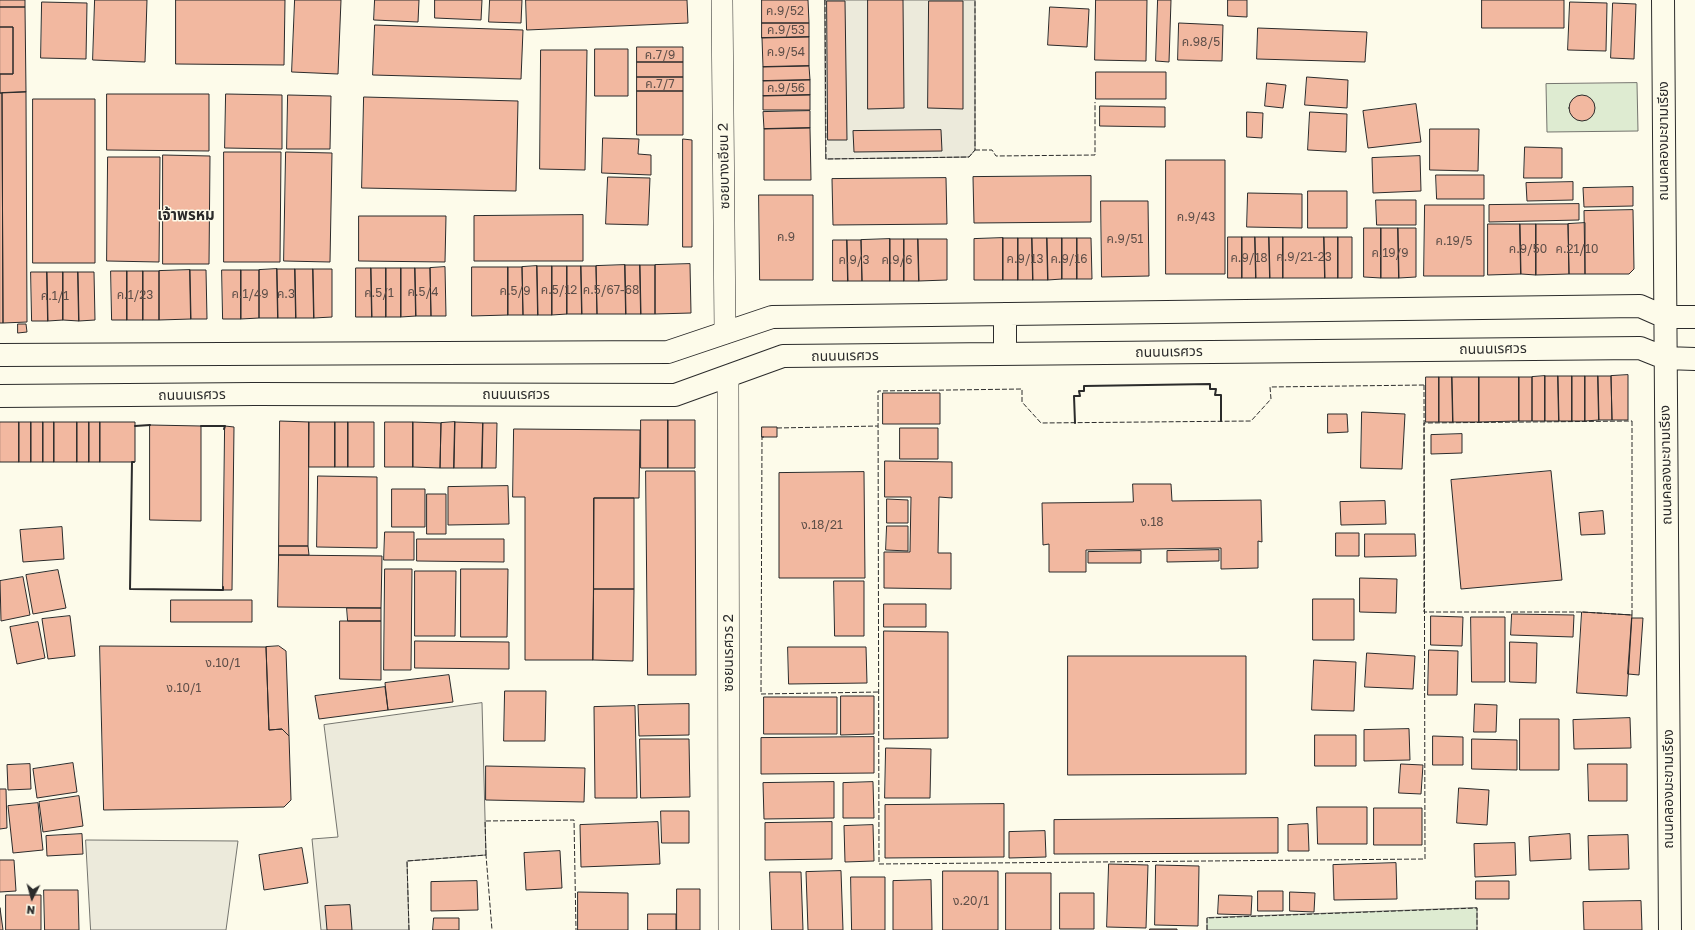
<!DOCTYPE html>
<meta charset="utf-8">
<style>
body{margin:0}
#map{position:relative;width:1695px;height:930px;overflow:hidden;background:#fdfbea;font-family:"Golos Text",sans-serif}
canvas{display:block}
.north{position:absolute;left:12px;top:878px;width:40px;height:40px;-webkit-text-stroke:3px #fdfbea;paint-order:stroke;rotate:186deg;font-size:11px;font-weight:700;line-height:16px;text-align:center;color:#2b2b2b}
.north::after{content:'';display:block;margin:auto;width:14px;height:18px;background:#2b2b2b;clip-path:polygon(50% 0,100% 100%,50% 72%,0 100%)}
</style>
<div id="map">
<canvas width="1695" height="930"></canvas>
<div class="north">N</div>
</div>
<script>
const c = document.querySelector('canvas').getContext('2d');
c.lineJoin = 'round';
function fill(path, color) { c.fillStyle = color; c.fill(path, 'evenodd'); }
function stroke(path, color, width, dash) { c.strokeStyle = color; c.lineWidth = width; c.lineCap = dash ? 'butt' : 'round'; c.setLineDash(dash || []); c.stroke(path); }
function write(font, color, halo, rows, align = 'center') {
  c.font = font + ' "Golos Text","Noto Sans Thai",sans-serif'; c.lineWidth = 3; c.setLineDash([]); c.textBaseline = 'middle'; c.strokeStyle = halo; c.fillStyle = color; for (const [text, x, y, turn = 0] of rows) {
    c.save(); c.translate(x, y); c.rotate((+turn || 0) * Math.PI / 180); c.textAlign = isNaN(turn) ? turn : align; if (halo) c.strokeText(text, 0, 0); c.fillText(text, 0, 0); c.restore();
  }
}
const green = new Path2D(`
 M1637,83L1638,131L1547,132L1546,84Z
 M1477,908V930H1207V918Z`);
fill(green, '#deebd1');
stroke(green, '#74746e', 1);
const parking = new Path2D(`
 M825,0H975V150L969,157L826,159Z
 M482,703L486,855L407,861L409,930H321L312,839L338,837L324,725Z
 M86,840L238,841L226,930H91Z`);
fill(parking, '#eceadb');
stroke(parking, '#74746e', 1);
const building = new Path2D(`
 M0,0H25V7H0Z
 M95,0H147L145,62L93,60Z
 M176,0H285L284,65L176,64Z
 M295,0H341L338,74L292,72Z
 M375,0H419L418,22L374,20Z
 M435,0H482L481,20L435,18Z
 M490,0H522L521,23L489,22Z
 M526,0H687L688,23L527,30Z
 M762,0H808L809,23H762Z
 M868,0H903L904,108L868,109Z
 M1096,0H1147L1146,61L1095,60Z
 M1158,0H1171L1169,62L1156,61Z
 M1228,0H1247V17L1228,16Z
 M1482,0H1564V28H1482Z
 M827,1H845L847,140H828Z
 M929,1H963V109L928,108Z
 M42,2L87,3L86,59L41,58Z
 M1570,2L1607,3L1606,51L1568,50Z
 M1613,3L1636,4L1634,59L1611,58Z
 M0,7H25L26,92L0,93V74H13V27H0Z
 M1050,7L1089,9L1087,47L1048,45Z
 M762,23H809V37L762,38Z
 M1179,23L1223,25L1222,61L1178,60Z
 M375,25L523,30L521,79L373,75Z
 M0,27H13V74H0Z
 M1258,28L1367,32L1365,62L1257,59Z
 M809,37V66L763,67L762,38Z
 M637,47H683V62H637Z
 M595,49H628V96H595Z
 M541,50H587L585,170L540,169Z
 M637,62H683V77H637Z
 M809,66L810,80L763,81V67Z
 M1096,72H1166V99H1096Z
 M637,77H683V91H637Z
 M1307,77L1348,80L1347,108L1305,105Z
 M810,80V95L763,96V81Z
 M1267,83L1286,85L1283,108L1265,106Z
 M637,91H683V135H637Z
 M26,92L27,322L3,323L2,93Z
 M0,93H2L3,323H0Z
 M107,94H209V151L107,150Z
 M226,94L282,95V149L225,148Z
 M288,95L331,96L330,149H287Z
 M810,95V110H763V96Z
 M1569 108a13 13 0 1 1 26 0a13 13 0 1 1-26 0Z
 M364,97L518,101L516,191L362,188Z
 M33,99H95V263H33Z
 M1416,104L1421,142L1368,148L1363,111Z
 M1100,106L1165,107V127L1100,126Z
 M810,111V128L764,129L763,112Z
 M1247,112L1263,113L1262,138L1247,137Z
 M1310,112L1347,114L1346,152L1308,150Z
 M810,128L811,180H764V129Z
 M1430,129H1479L1478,171L1430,170Z
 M941,130L942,151L854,152L853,131Z
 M603,138L639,139L638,154L651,155V175L602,173Z
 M683,139L692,140V247H683Z
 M1525,147L1562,148V178H1524Z
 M224,152H281L280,262H224Z
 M286,152L332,153L330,262L284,261Z
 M163,155L210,156L209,264H163Z
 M1420,156L1421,191L1373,193L1372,158Z
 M108,157H160L159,262L107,261Z
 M1166,160H1225V274H1166Z
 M1436,175H1484V199H1437Z
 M1091,176V222L974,223L973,177Z
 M608,177L650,178L648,225L606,224Z
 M946,178L947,224L833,225L832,179Z
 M1573,182V200L1527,201L1526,183Z
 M1633,187V206L1584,207L1583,188Z
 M1308,191H1347V228H1308Z
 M1248,193L1302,194V228L1247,227Z
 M759,195H813V280H760Z
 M1376,200H1416V225H1377Z
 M1101,201H1148L1149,276L1102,277Z
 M1579,204V220L1489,222V205Z
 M1425,205H1484V276H1424Z
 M1633,210L1634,269L1629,274H1585L1584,211Z
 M583,215V261H474V216Z
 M359,216H446L445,262L359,261Z
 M1585,223V274H1569L1568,224Z
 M1488,224H1520L1521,274L1488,275Z
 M1520,224H1536V275L1521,274Z
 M1536,224H1568L1569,274L1536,275Z
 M1364,228H1381V278L1364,277Z
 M1381,228H1398L1399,278H1381Z
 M1398,228H1416V277L1399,278Z
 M1228,237H1242V278H1228Z
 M1242,237H1255L1256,278H1242Z
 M1255,237H1269L1270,278H1256Z
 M1269,237H1283V278H1270Z
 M1283,237H1324L1325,278H1283Z
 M1324,237H1338V278H1325Z
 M1338,237H1352V278H1338Z
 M1003,238V280H974V239Z
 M1003,238H1018V280H1003Z
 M1018,238H1032L1033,280H1018Z
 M1032,238H1047L1048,280H1033Z
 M1047,238H1062V279L1048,280Z
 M1062,238H1077V279H1062Z
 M1077,238H1091L1092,279H1077Z
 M890,239V281H862L861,240Z
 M890,239H904V281H890Z
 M904,239H918L919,281H904Z
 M918,239H947V280L919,281Z
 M833,240H847L848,281H833Z
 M847,240H861L862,281H848Z
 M690,264L691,313L655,314V265Z
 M625,265L626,314H597L596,266Z
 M625,265H640L641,314H626Z
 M640,265H655V314H641Z
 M537,266L538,315H523L522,267Z
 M537,266H552V315H538Z
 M552,266H567V314L552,315Z
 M567,266H581L582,314H567Z
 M581,266H596L597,314H582Z
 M445,267L446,316H431L430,268Z
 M472,267H508V315L472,316Z
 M508,267H522L523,315H508Z
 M356,268H371L372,317H356Z
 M371,268H386V317H372Z
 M386,268H401V317H386Z
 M401,268H415L416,316L401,317Z
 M415,268H430L431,316H416Z
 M277,269L278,318H259V270Z
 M277,269H295L296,318H278Z
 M295,269H313L314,318H296Z
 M313,269H332V317L314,318Z
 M190,270H206L207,319H191Z
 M190,270L191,319L159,320V271Z
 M222,270H241V319H223Z
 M241,270H259V318L241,319Z
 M111,271H127V320H112Z
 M127,271H143V320H127Z
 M143,271H159V320H143Z
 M31,272H47L48,321H32Z
 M47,272H63V320L48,321Z
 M63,272H78L79,321L63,320Z
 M78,272H94L95,320L79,321Z
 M18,324H26L27,332L18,333Z
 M1628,375V420H1612L1611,376Z
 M1545,376H1558L1559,421H1545Z
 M1545,376V421H1532V377Z
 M1558,376H1572V421H1559Z
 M1572,376H1585V421H1572Z
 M1585,376H1598L1599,420L1585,421Z
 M1598,376H1611L1612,420H1599Z
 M1426,377H1439V422H1426Z
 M1439,377H1452L1453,422H1439Z
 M1452,377H1479V422H1453Z
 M1479,377H1519V421L1479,422Z
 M1519,377H1532V421H1519Z
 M883,393H940V424H883Z
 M1362,412L1405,414L1402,469L1361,468Z
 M1328,414H1347L1348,432L1328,433Z
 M641,420H668V468H641Z
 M668,420H695V468H668Z
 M280,421L309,422L308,546H279Z
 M0,422H19V462H0Z
 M19,422H31V462H19Z
 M31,422H43V462H31Z
 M43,422H54V462H43Z
 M54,422H77V462H54Z
 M77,422H89V462H77Z
 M89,422H100V462H89Z
 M100,422H135V462H100Z
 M309,422H335V467H309Z
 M335,422H348V467H335Z
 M348,422H374V467H348Z
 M385,422H413V467H385Z
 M413,422L441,423L440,468L413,467Z
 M455,422L454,468H440L441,423Z
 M455,422L483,423L482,468H454Z
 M483,423H497L496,468H482Z
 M150,425L201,426V521L150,520Z
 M225,426L234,427L232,590H223Z
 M762,427H777V437H762Z
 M900,428H938V459H900Z
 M514,429L640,430L639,498H594L593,660H525V497H513Z
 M1462,434V453L1431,454V435Z
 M885,461L952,462V498L939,497L938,553H951V589L884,588V552H910L911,497H885Z
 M646,471H695L696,675H648Z
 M1551,471L1562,580L1461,589L1451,480Z
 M864,472L865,578H779V473Z
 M318,476L377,477V548L317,547Z
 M1133,484H1171L1172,501L1261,500L1262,542L1258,541V568L1221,569V548L1086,550V572H1049V544L1043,545L1042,503L1133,502Z
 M508,486L509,524L448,525V487Z
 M392,489H425V527H392Z
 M427,494H446V534H427Z
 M594,498H634V589H594Z
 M887,499L908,500V523H887Z
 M1385,501L1386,524L1341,525L1340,502Z
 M1603,511L1605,534L1581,535L1579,513Z
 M887,526H908V551L886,550Z
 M62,527L64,559L23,562L20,530Z
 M385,532H414V560H384Z
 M1336,533H1359V556H1336Z
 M1365,534H1415L1416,556L1365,557Z
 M417,539H504V562L417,561Z
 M279,546H308L309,555H279Z
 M1219,550V561L1167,562V551Z
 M1141,551V563H1088V552Z
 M279,555L382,556L381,608L278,607Z
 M385,569H412L411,670H384Z
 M461,569H508L507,637H461Z
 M58,570L66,608L33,614L26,575Z
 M415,571H456L455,636H415Z
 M23,577L30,615L1,621L0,581Z
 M1360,578L1397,579L1396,613L1360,612Z
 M834,581H864V636H835Z
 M594,589H634L633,661L593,660Z
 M1313,599H1354V640H1313Z
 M171,600H252V622H171Z
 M884,604H926V627H884Z
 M347,608H381V621H348Z
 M1582,612L1632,615L1627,696L1577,693Z
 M1512,614L1574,615L1573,637L1511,635Z
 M70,616L75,656L48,659L42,619Z
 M1431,616L1463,617L1462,646L1431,645Z
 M1471,617H1505V682H1472Z
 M1632,618H1643L1639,675L1628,674Z
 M340,621H381V680L340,679Z
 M38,622L45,658L17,664L10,627Z
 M884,631L948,632V738L884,739Z
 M415,641L509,642V669L415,668Z
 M1510,642L1537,643L1536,683L1510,682Z
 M100,646L266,647L269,730L282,729L289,736L291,800L284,807L104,810Z
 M279,646L286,651L289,736L282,729L269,730L266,647Z
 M788,647H866L867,683L789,684Z
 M1429,650L1458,651L1457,695H1428Z
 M1367,653L1415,656L1413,689L1365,687Z
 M1068,656H1246V774L1068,775Z
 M1314,660L1356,662L1354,711L1312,710Z
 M449,675L453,702L388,710L385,683Z
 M385,687L388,710L319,719L315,696Z
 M505,691H546L545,741H504Z
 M841,696H874V734L841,735Z
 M764,697H837V734H764Z
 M689,704V735L639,736L638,705Z
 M1475,704L1497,705L1496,732H1474Z
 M635,706L637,798H595L594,707Z
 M1630,718L1631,748L1574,749L1573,720Z
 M1520,719H1559V770H1520Z
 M1409,729L1410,760L1364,761V730Z
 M1315,735H1356V766H1315Z
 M1433,736L1463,737V765H1433Z
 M874,737V773L761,774V738Z
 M640,739H689L690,797L641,798Z
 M1472,739L1517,740V770L1472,769Z
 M886,748L931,749L930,798H885Z
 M73,763L77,792L37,798L33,769Z
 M30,764L31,789L8,790L7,765Z
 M1401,764L1423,765L1421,794L1399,793Z
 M1588,764H1627V801H1589Z
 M486,766L585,768L584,802L486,800Z
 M834,782V818L764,819L763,783Z
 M873,782L874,818H843V783Z
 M1459,788L1489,790L1487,825L1457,823Z
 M0,789H6L7,828L0,829Z
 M79,796L83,826L43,832L39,802Z
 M38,803L43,850L13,853L8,806Z
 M1004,804V857L885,858V805Z
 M1317,807H1367V844H1318Z
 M1374,808H1422V845H1374Z
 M661,811H689V843H662Z
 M1278,818V853L1054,854V820Z
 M658,822L660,864L581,867L580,825Z
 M832,822V859L765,860V823Z
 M1308,824L1309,851H1288V825Z
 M873,825L874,861L845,862L844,826Z
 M1045,831L1046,857L1009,858V832Z
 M82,834L83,854L47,856L46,836Z
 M1570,834L1571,859L1530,861L1529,837Z
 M1628,835L1629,869L1589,870L1588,836Z
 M1515,843L1516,875L1475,877L1474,844Z
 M302,848L308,883L264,890L259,855Z
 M560,851L562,888L526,890L524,853Z
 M0,860H14L16,891L0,892Z
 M1396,863L1397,899L1334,900L1333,865Z
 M1109,864L1148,865L1146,928L1107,927Z
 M1156,865L1199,866L1198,926L1155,925Z
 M841,871L843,930H808L806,872Z
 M943,871H998V930H943Z
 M770,872H801L803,930H772Z
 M1006,873H1051V930H1006Z
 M851,877H885V930H852Z
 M931,880L932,930H893V881Z
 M477,881L478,910L431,911V882Z
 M1476,881H1509V899H1476Z
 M677,889H700V930H677Z
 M44,890H78L79,930H45Z
 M1258,891H1283V911H1258Z
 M578,892L628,893V930H578Z
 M1290,892L1315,893L1314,912L1290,911Z
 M1060,893H1094V929H1060Z
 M6,895H41V930H6Z
 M1219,895L1252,896L1251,915L1218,914Z
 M1641,901L1642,930H1584L1583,902Z
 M350,905L352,930H327L325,906Z
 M0,908L3,930H0Z
 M648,914H676V930H648Z
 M434,918H459V930H433Z
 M1150,929H1177V930H1150Z`);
fill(building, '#f2b8a0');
stroke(building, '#2b2b2b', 1);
const minor = new Path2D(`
 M722,0L725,333
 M728,376L729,930`);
const tertiary = new Path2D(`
 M1663,0L1670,930
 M1005,354V314
 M0,355L668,352L772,317L1640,306L1665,317H1695
 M0,396L255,394L675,395L783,356L1640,348L1665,358L1695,359`);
stroke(minor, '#2b2b2b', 22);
stroke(tertiary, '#2b2b2b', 24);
stroke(minor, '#fdfbea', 21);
stroke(tertiary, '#fdfbea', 22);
stroke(new Path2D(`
 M825,0L826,159L969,157L975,150V0
 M975,150H992L996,156L1095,155V102
 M1424,385L1425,859L879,864L878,391L1022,389V402L1041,423L1251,421L1271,399L1270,387Z
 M1632,421V615L1582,612H1424V423Z
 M777,428L878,426
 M764,437H762L761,694L879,692
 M486,855L485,821L574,820L576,930
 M409,930L407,861L486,855L492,930
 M1207,930V918L1477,908V930`), '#2b2b2b', 1, [5, 2]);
stroke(new Path2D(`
 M1075,423L1074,396H1080L1079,391H1084V386L1210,384V389H1216L1215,395H1221V421
 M135,426L150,425
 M201,426H225L224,429
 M134,462H132L130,589L223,590V587`), '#2b2b2b', 2);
write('12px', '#5d4e48', null, [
 ["ค.9/52",785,11],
 ["ค.9/53",786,30],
 ["ค.98/5",1201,42],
 ["ค.9/54",786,52],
 ["ค.7/9",660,55],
 ["ค.7/7",660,84],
 ["ค.9/56",786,88],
 ["ค.9/43",1196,217],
 ["ค.9",786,237],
 ["ค.9/51",1125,239],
 ["ค.19/5",1454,241],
 ["ค.9/50",1528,249],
 ["ค.21/10",1577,249],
 ["ค.19/9",1390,253],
 ["ค.9/21-23",1304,257],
 ["ค.9/18",1249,258],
 ["ค.9/13",1025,259],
 ["ค.9/16",1069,259],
 ["ค.9/3",854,260],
 ["ค.9/6",897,260],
 ["ค.5/12",559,290],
 ["ค.5/67-68",611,290],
 ["ค.5/9",515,291],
 ["ค.5/4",423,292],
 ["ค.5/1",379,293],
 ["ค.1/49",250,294],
 ["ค.3",286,294],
 ["ค.1/23",135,295],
 ["ค.1/1",55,296],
 ["ง.18",1152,522],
 ["ง.18/21",822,525],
 ["ง.10/1",223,663],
 ["ง.10/1",184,688],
 ["ง.20/1",971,901]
]);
write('14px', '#2b2b2b', '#fdfbea', [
 ["ถนนคลองมะขามเรียง",1664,141,-90],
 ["ซอยบางเอียน 2",724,166,-91],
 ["ถนนนเรศวร",1493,349,-1],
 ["ถนนนเรศวร",1169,352,-1],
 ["ถนนนเรศวร",845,356,-1],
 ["ถนนนเรศวร",192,395,-1],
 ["ถนนนเรศวร",516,395],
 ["ถนนคลองมะขามเรียง",1666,465,-91],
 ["ซอยนเรศวร 2",729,653,-90],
 ["ถนนคลองมะขามเรียง",1669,789,-90]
]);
write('bold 15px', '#2b2b2b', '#fdfbea', [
 ["เจ้าพรหม",186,215]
]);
</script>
